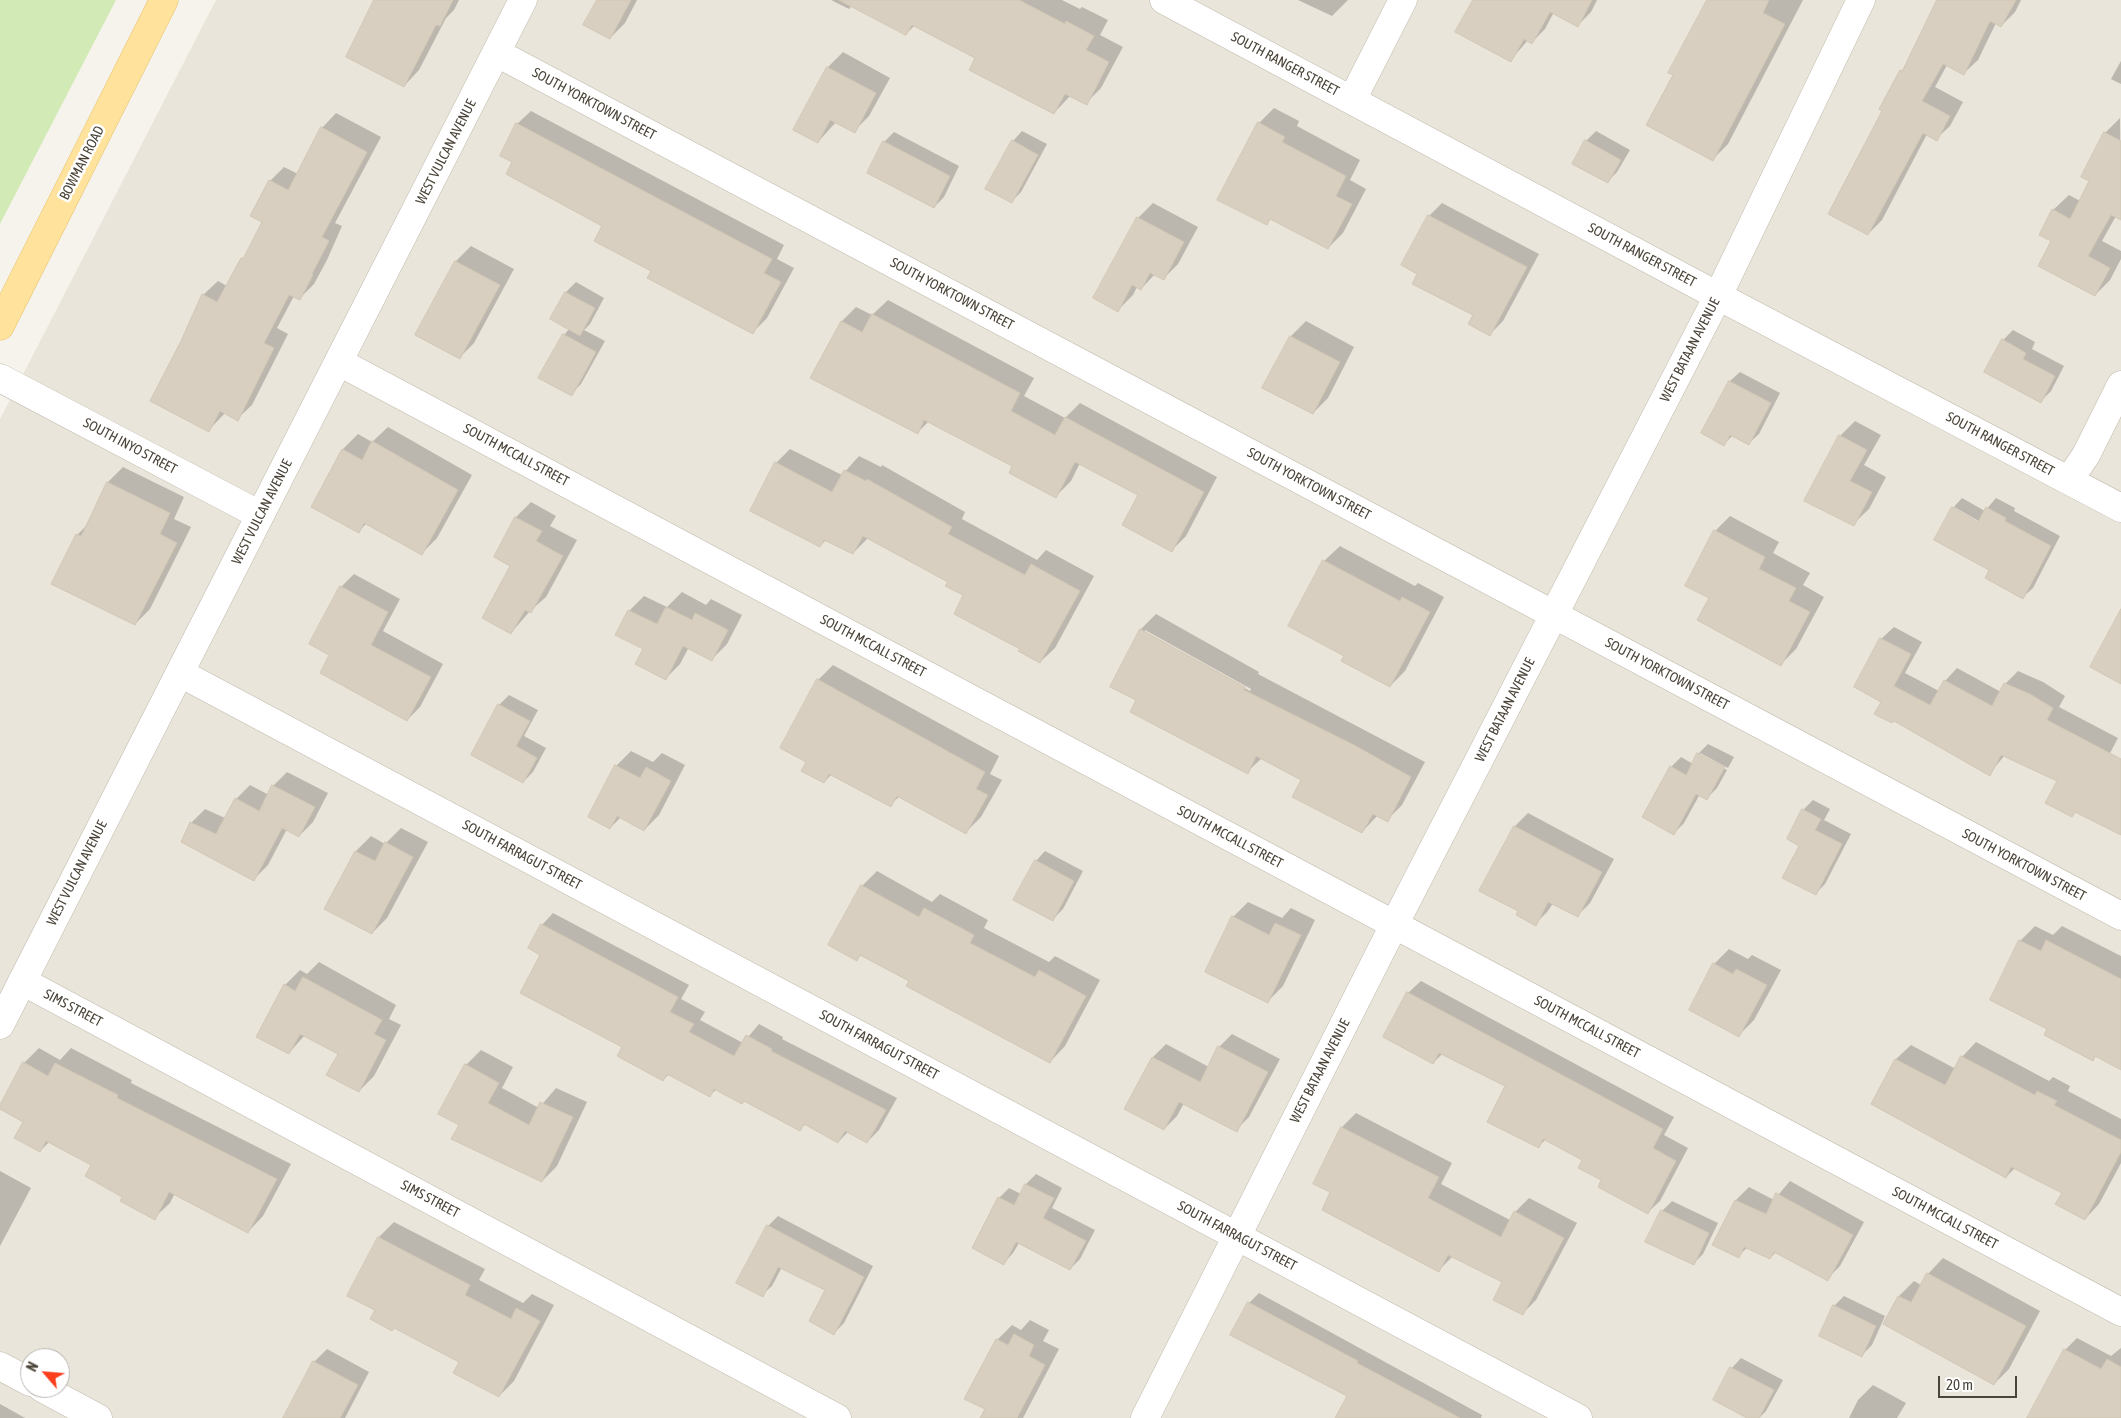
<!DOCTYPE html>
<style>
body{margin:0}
#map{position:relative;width:2121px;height:1418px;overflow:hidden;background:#f6f3ec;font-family:"Asap Condensed",sans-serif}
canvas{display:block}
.north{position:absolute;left:20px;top:1348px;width:50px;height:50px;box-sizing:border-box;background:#fff;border:1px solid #b7b4b0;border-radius:50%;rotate:297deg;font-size:14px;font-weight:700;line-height:20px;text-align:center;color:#4b4439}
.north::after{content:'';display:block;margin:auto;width:18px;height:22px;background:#fc3f1d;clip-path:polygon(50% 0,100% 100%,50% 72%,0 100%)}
.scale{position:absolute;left:1938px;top:1376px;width:79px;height:22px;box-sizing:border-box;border:2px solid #4b4439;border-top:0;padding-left:6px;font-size:15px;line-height:18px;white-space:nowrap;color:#4b4439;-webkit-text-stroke:4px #fff;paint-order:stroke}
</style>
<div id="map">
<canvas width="2121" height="1418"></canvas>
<div class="north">N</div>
<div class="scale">20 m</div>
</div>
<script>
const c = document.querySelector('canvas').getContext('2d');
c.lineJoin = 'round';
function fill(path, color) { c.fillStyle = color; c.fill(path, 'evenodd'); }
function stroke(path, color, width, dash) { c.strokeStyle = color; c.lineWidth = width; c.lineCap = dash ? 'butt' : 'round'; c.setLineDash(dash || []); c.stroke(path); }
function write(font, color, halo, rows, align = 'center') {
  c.font = font + ' "Asap Condensed",sans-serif'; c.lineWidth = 5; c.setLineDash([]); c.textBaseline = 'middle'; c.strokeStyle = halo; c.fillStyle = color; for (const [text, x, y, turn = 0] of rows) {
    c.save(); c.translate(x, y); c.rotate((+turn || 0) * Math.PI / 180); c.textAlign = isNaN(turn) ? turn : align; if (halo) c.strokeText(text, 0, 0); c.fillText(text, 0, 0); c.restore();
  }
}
fill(new Path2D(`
 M216,0H2121V1418H0V419ZM30,1358H60V1388H30Z`), '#eae5da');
fill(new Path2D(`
 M0,0H116L0,224Z`), '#d2eab5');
fill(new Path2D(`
 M376,0H459L454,10L446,18L419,70L404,86Z
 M598,0H637L625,23L610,38Z
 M831,0H1062L1080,9L1082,7L1108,20L1100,35L1123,47L1101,88L1086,103L1071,95L1054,113L977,58L915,25L906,34L852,5L849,9Z
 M1298,0H1348L1332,16Z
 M1474,0H1597L1591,12L1578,25L1554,12L1545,29L1532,42L1528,40L1510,61Z
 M1708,0H1803L1728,144L1713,159L1675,75L1670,72Z
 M1938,0H2021L2015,12L2001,26L1996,23L1978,60L1964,73L1947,65L1935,87L1963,102L1950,126L1936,139L1927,134L1882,220L1868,234L1884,111L1901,71L1906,67Z
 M843,52L890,78L869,116L854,131L836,122L818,142L828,67Z
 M2121,61V84L2111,79Z
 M1274,108L1299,121L1297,126L1360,160L1350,180L1366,189L1343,233L1328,248L1272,218L1266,224L1259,123Z
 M531,111L784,245L777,259L794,268L767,318L753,332L652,270L604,226L514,162L517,124Z
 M336,113L381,137L335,223L342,226L327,260L314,284L299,299L294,296L277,328L288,334L252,405L237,419L225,413L208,431L182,341L203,295L218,281L227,286L242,259L249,252L264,221L270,181L284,167L298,174L322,128Z
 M2120,118L2121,216H2116L2102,241L2121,251V259L2110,280L2095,295L2053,241V210L2069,195L2080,201L2091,181L2105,133Z
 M1022,131L1047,144L1021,192L1011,202L1013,141Z
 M1596,131L1630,150L1617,172L1607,182L1586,141Z
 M894,132L959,166L944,197L934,207L884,142Z
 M1153,203L1198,227L1178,264L1163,279L1155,274L1141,289L1137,287L1133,295L1118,310L1138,218Z
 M1442,203L1539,254L1503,321L1490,334L1474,315L1419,273L1429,216Z
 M471,246L514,269L474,343L459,358L417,335L456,261Z
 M576,282L604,298L590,324L584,330L605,341L581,384L571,394L564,335L570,328L552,319L566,292Z
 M888,300L1034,378L1024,396L1065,418L1080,403L1217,477L1186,536L1172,550L1140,495L1080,463L1071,481L1056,496L1014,466L929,421L917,433L842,321L856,307L872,315Z
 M1306,321L1354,347L1328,398L1313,413L1291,336Z
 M2013,330L2035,342L2032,349L2064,366L2051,391L2041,401L2003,340Z
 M1740,372L1780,393L1759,434L1749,443L1733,435L1724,444L1702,433L1730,381Z
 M1855,421L1881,435L1864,465L1886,477L1869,509L1853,524L1840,436Z
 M388,427L472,475L437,538L422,553L367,523L359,531L312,506L343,449L358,434L372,442Z
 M790,449L842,475L859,456L881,467L882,465L965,512L962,519L1037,560L1046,550L1094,576L1055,648L1040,662L1021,648L950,581L868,538L853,553L827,539L820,546L776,463Z
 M123,467L184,497L174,519L191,527L150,609L135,624L77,535L89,523L108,482Z
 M1962,498L1985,511L1996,498L2015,508L2014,511L2060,536L2033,588L2023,597L1991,569L1953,508ZM1954,507L1984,524L1983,526L1954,510Z
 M531,502L556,516L550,526L577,540L546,597L530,611L511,633L512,565L495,556L516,517Z
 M1730,516L1779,542L1773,553L1810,573L1803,585L1824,597L1796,649L1781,664L1710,598L1686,585L1715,531Z
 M1340,546L1415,586L1418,583L1444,597L1405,671L1390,686L1346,656L1290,625L1324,561Z
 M354,574L400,599L383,631L443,664L420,707L407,720L331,654L341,587Z
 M682,592L706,605L711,599L742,615L727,644L712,659L689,647L680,664L665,679L644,649L629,611L644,596L667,607Z
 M1156,614L1259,672L1258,674L1425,762L1402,805L1387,820L1378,815L1362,832L1302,780L1262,758L1247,772L1137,700L1111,686L1141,629ZM1145,630L1251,689L1250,691L1145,633Z
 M1894,627L1922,642L1905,673L1939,691L1945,681L1957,668L2001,692L2005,684L2018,671L2043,682L2065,696L2059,707L2118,738L2109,755L2121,761V834L2059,781L2005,755L1989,774L1894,720L1883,701L1881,639Z
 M833,665L999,756L990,774L1002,780L981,817L966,832L900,796L890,805L832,774L824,782L807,762L818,680Z
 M509,695L538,710L524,736L546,748L533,772L523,782L473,754L499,705Z
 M1708,744L1734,757L1728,768L1700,753V756L1727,770L1717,788L1707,798L1700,794L1684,823L1674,833L1671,767L1681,757L1693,764L1698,754Z
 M631,751L653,762L662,753L685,765L659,815L644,830L621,817L610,828L616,766Z
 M287,772L328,793L313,822L299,836L287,829L268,865L254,879L191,823L205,809L225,818L236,799L250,785L269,795L273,786Z
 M1813,800L1830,809L1824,820L1851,834L1825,884L1815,894L1801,845L1803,810Z
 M1528,813L1614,859L1590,903L1577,916L1553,903L1548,911L1535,924L1520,911L1481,890L1515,826Z
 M401,828L428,842L387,918L372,933L326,908L356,851L371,836L385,844Z
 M1045,851L1083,871L1063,909L1053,919L1036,861Z
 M877,871L932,902L940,894L988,920L984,928L1049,962L1055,956L1100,980L1065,1046L1050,1062L862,954L857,959L862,886Z
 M1248,902L1282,918L1291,908L1315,920L1283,986L1268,1001L1233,917Z
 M553,913L689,985L681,999L705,1012L700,1020L743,1043L759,1024L783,1037L782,1039L897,1098L879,1130L867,1142L848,1132L838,1142L806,1124L800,1129L745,1100L717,1089L710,1095L669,1074L663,1080L624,1047L541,954L542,925Z
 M2035,926L2053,935L2062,926L2121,956V1069L2096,1056L2092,1059L2049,1028L2020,941Z
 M1729,949L1748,959L1752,955L1781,970L1754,1020L1739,1035L1714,964Z
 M319,962L396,1005L389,1019L401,1025L374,1076L359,1091L339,1053L305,1035L289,1053L285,985L300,970L307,974Z
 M1421,981L1674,1117L1664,1135L1688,1148L1660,1201L1647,1213L1603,1180L1584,1160L1546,1139L1539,1146L1507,1086L1442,1054L1433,1063L1408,993Z
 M1232,1034L1280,1059L1249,1117L1236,1130L1184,1103L1177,1116L1164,1129L1126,1109L1153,1057L1166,1044L1209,1067L1219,1047Z
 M1976,1042L2049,1081L2053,1077L2070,1086L2068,1091L2121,1119V1163L2099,1204L2085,1219L2063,1192L2015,1168L2006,1177L1873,1103L1896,1059L1911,1045L1954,1068L1962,1057Z
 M39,1048L60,1060L71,1048L132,1080L131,1083L291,1164L263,1216L248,1232L175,1193L170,1203L154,1218L124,1196L92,1165L49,1142L40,1151L24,1121L0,1108L24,1063Z
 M481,1050L513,1067L502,1088L539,1108L556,1088L587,1102L557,1166L542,1181L460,1124L466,1065Z
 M1356,1113L1452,1163L1441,1184L1510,1220L1515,1212L1529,1198L1577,1223L1536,1300L1522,1314L1504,1282L1453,1256L1439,1270L1332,1192L1342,1127Z
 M0,1171L31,1188L0,1246Z
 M1036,1174L1062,1188L1052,1208L1095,1230L1080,1259L1070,1269L1019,1243L1013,1253L1004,1263L999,1198L1009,1188L1021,1194L1026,1184Z
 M1790,1181L1864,1222L1840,1266L1827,1279L1777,1251L1770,1258L1748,1247L1738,1256L1714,1245L1736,1200L1749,1187L1774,1200Z
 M1672,1201L1718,1223L1703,1254L1693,1264L1662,1211Z
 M778,1216L873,1266L844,1323L834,1333L826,1290L782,1267L772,1286L762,1295L768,1226Z
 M394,1222L485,1269L479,1280L523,1303L532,1294L554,1305L514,1381L499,1396L461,1362L349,1295L379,1237Z
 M1943,1258L2040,1311L2009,1369L1994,1384L1884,1324L1899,1296L1914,1281L1921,1285L1928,1274Z
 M1259,1293L1482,1415L1481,1418H1340L1349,1396L1249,1303Z
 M1844,1296L1885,1316L1872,1345L1862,1355L1834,1306Z
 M1030,1320L1049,1330L1043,1341L1059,1349L1023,1418H981L986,1409L997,1340L1012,1325L1021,1330Z
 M2077,1338L2111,1356L2121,1348V1418H2028L2065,1350Z
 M327,1349L369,1372L345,1418H284L314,1362Z
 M1741,1358L1783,1380L1766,1411L1759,1418H1750L1714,1399L1732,1368Z
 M1873,1385L1906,1403L1897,1418H1849L1858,1400Z
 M0,1404L25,1418H0Z`), '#0003');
const building = new Path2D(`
 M374,0H453L440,26L436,25L404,87L346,57Z
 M597,0H631L610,39L583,25Z
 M839,0H1019L1065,24L1066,21L1094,36L1086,50L1109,62L1087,105L1065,94L1054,114L969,70L975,58L912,25L906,35Z
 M1473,0H1592L1578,27L1550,12L1532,44L1524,39L1511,62L1455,32Z
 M1707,0H1769L1763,13L1785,24L1713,161L1646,125L1673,75L1668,73Z
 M1937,0H2016L2001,27L1990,21L1964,75L1943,64L1922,101L1950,116L1937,141L1923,133L1868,235L1828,214L1882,111L1879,109L1900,70L1902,71Z
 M827,67L876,93L855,133L830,120L818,143L793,130Z
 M1258,122L1285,137L1282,142L1346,176L1336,196L1352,204L1328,249L1270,219L1267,225L1217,200Z
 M516,123L772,259L764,273L781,282L753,334L647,278L651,271L594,241L602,226L506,174L512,162L500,156Z
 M321,127L367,152L322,237L329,241L312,274L313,275L300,300L289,295L264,343L274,348L238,421L220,411L209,432L150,401L181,341L202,294L217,302L241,258L243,259L262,222L250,216L269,180L288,190Z
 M2104,132L2121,141V220L2111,215L2088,256L2110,268L2095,296L2038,266L2051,241L2039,235L2052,209L2070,219L2089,181L2081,177Z
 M1012,140L1038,155L1012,203L985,189Z
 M1585,140L1621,160L1608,183L1572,164Z
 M883,141L950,176L934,208L867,173Z
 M1428,215L1527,267L1490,336L1468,324L1473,315L1412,284L1417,274L1401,265Z
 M1137,217L1184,242L1164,280L1150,273L1141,290L1132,285L1118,312L1093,298Z
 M455,261L500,285L460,359L415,335Z
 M565,292L595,308L580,336L550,319Z
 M872,314L1020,393L1011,411L1055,435L1065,417L1204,492L1172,552L1122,525L1138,495L1075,462L1056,498L1009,473L1012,466L924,420L918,434L810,378L841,321L862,332Z
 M563,334L596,352L572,396L538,378Z
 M1290,336L1340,362L1313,414L1262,388Z
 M2002,339L2026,353L2023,359L2055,376L2041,403L1984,372Z
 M1729,381L1771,403L1749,445L1730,435L1724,446L1701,433Z
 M1839,435L1867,450L1850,481L1872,492L1854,526L1804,501Z
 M372,441L458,490L422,555L364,523L359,533L311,507L342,449L362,460Z
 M775,462L832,492L844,470L866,481L867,479L952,527L948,534L1025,575L1031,564L1080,591L1040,663L1018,651L1020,649L954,614L963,595L945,586L948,582L863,536L853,554L824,540L820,547L750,511Z
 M107,482L170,513L160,534L177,543L135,625L51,584L76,534L81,536Z
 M1952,507L1978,522L1986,507L2006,518L2005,521L2051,546L2023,599L1985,578L1989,570L1934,540Z
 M515,517L542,531L536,541L563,556L531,613L525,610L511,634L482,618L510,566L494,557Z
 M1714,530L1765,557L1759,569L1796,588L1789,601L1810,612L1781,666L1697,620L1709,598L1685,586Z
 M1323,560L1400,601L1402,597L1430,612L1390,687L1341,661L1344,656L1288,626Z
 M340,586L388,612L371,645L431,677L407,721L320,673L329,655L309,644Z
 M666,607L692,620L695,613L728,630L712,661L683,646L666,680L635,664L643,649L615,635L628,610L657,624Z
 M2121,609V684L2090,667Z
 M1140,629L1245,687L1244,690L1356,746L1411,777L1388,822L1373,814L1362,833L1292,797L1301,780L1256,756L1248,774L1130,712L1136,700L1110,687Z
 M1880,638L1911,654L1894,686L1930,705L1944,680L1992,706L2004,683L2030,694L2053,708L2047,720L2121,759V835L2075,812L2072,817L2045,803L2057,781L2001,755L1990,776L1894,721L1892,723L1874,714L1881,702L1854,687Z
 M817,679L985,772L976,789L988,795L966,834L897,796L891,807L829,774L824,783L801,771L806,762L780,748Z
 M498,704L530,721L516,746L537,758L523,783L471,755Z
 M1697,753L1725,767L1707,800L1696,794L1674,835L1642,817L1670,766L1686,775Z
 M615,765L640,778L646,767L671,781L644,831L617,816L610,829L588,817Z
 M272,785L315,807L299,837L282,828L254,881L181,842L190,822L216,834L235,798L259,811Z
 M1802,809L1821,819L1815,830L1842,844L1816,895L1782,878L1799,846L1787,839Z
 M1514,826L1602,872L1578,917L1548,902L1536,926L1516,915L1518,911L1479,891Z
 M385,842L413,857L372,934L324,909L355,851L375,861Z
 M1035,860L1074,881L1053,921L1013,900Z
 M861,885L919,917L924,908L974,935L970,943L1035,977L1039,970L1086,996L1050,1063L906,986L909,981L860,955L857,961L828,945Z
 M1232,916L1269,935L1275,923L1301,935L1268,1003L1205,972Z
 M541,924L678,997L670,1012L694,1024L689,1032L734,1056L746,1035L772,1049L771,1051L886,1110L867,1143L845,1131L838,1143L804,1124L800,1131L744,1101L742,1104L714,1089L710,1097L667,1074L663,1081L617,1056L622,1047L520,993L540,955L528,948Z
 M2019,940L2041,951L2046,940L2121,979V1070L2095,1056L2093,1061L2044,1035L2047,1029L1990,1000Z
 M1713,963L1733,974L1736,969L1767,985L1739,1037L1689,1010Z
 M303,977L382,1020L374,1034L386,1040L359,1092L326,1075L338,1054L300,1034L289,1054L256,1037L284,984L295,991Z
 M1407,992L1663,1129L1653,1148L1676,1161L1648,1214L1598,1187L1601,1180L1578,1168L1582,1160L1543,1139L1539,1148L1487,1122L1505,1086L1439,1053L1433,1064L1383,1037Z
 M1218,1046L1268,1072L1237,1132L1179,1102L1164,1130L1124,1109L1152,1057L1200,1082Z
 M1961,1056L2035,1095L2037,1091L2057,1101L2054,1105L2121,1140V1152L2085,1220L2055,1204L2062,1193L2011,1167L2006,1178L1871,1104L1895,1059L1945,1085Z
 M23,1062L48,1076L55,1063L118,1095L117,1098L277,1179L248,1233L169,1192L155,1220L120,1201L122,1197L85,1176L91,1165L46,1141L40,1152L14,1138L23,1122L0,1109V1105Z
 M465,1064L499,1083L488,1103L529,1125L540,1102L573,1117L542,1182L451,1139L459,1125L438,1114Z
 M1341,1127L1439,1177L1428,1198L1501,1237L1514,1211L1564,1238L1523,1315L1493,1300L1502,1282L1448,1255L1439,1272L1322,1210L1330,1192L1313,1184Z
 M1025,1184L1054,1198L1043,1218L1086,1241L1070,1270L1016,1242L1004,1265L972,1248L998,1197L1014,1205Z
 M1776,1193L1853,1235L1828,1281L1774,1252L1770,1259L1744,1247L1739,1258L1712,1245L1735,1200L1766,1214Z
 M1661,1210L1709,1233L1694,1265L1645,1242Z
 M767,1225L864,1277L834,1335L809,1321L825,1290L778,1267L763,1297L736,1283Z
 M378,1237L470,1285L465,1295L511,1319L516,1308L540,1321L499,1397L453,1373L459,1362L394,1328L392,1331L370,1319L375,1310L347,1296Z
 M1927,1273L2026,1326L1994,1385L1883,1324L1898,1296L1911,1302Z
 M1248,1302L1358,1361L1357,1363L1460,1418H1335L1347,1396L1230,1335Z
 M1833,1305L1876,1326L1862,1357L1819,1336Z
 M1014,1334L1034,1345L1029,1356L1045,1365L1017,1418H980L985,1409L964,1399L996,1339L1008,1345Z
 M2064,1349L2101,1369L2107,1359L2121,1367V1418H2027Z
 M313,1361L358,1385L340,1418H283Z
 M1730,1367L1774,1390L1759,1418H1747L1713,1400Z`);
fill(building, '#d8cfc1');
stroke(building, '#d3c7b4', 1);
const minor = new Path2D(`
 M1164,0L1718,296L2121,508
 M497,53L2121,916
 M1352,100L1403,0
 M339,362L2121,1312
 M0,378L260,515
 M2069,480L2086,455L2121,385
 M180,673L1578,1418
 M22,981L837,1418
 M0,1025L523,0
 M0,1366L30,1382
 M42,1388L98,1418
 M1145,1418L1394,925L1718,296L1861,0`);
const major = new Path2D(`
 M0,326L164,0`);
stroke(minor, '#c2bbae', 29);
stroke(major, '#e6c16a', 29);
stroke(minor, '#fff', 28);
stroke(major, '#ffe39c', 28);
write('14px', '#4b4439', '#fff', [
 ["SOUTH RANGER STREET",1285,64,28],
 ["SOUTH YORKTOWN STREET",594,104,28],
 ["WEST VULCAN AVENUE",446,152,-63],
 ["BOWMAN ROAD",82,163,-63],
 ["SOUTH RANGER STREET",1642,255,28],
 ["SOUTH YORKTOWN STREET",952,294,28],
 ["WEST BATAAN AVENUE",1690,350,-63],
 ["SOUTH RANGER STREET",2000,444,28],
 ["SOUTH INYO STREET",130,446,28],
 ["SOUTH MCCALL STREET",516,455,28],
 ["SOUTH YORKTOWN STREET",1309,484,28],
 ["WEST VULCAN AVENUE",262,512,-63],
 ["SOUTH MCCALL STREET",873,646,28],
 ["SOUTH YORKTOWN STREET",1667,674,28],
 ["WEST BATAAN AVENUE",1505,710,-63],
 ["SOUTH MCCALL STREET",1230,837,28],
 ["SOUTH FARRAGUT STREET",522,855,28],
 ["SOUTH YORKTOWN STREET",2024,865,28],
 ["WEST VULCAN AVENUE",77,873,-63],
 ["SIMS STREET",73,1008,28],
 ["SOUTH MCCALL STREET",1587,1027,28],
 ["SOUTH FARRAGUT STREET",879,1045,28],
 ["WEST BATAAN AVENUE",1320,1071,-63],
 ["SIMS STREET",430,1199,28],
 ["SOUTH MCCALL STREET",1945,1218,28],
 ["SOUTH FARRAGUT STREET",1237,1236,28]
]);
</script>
